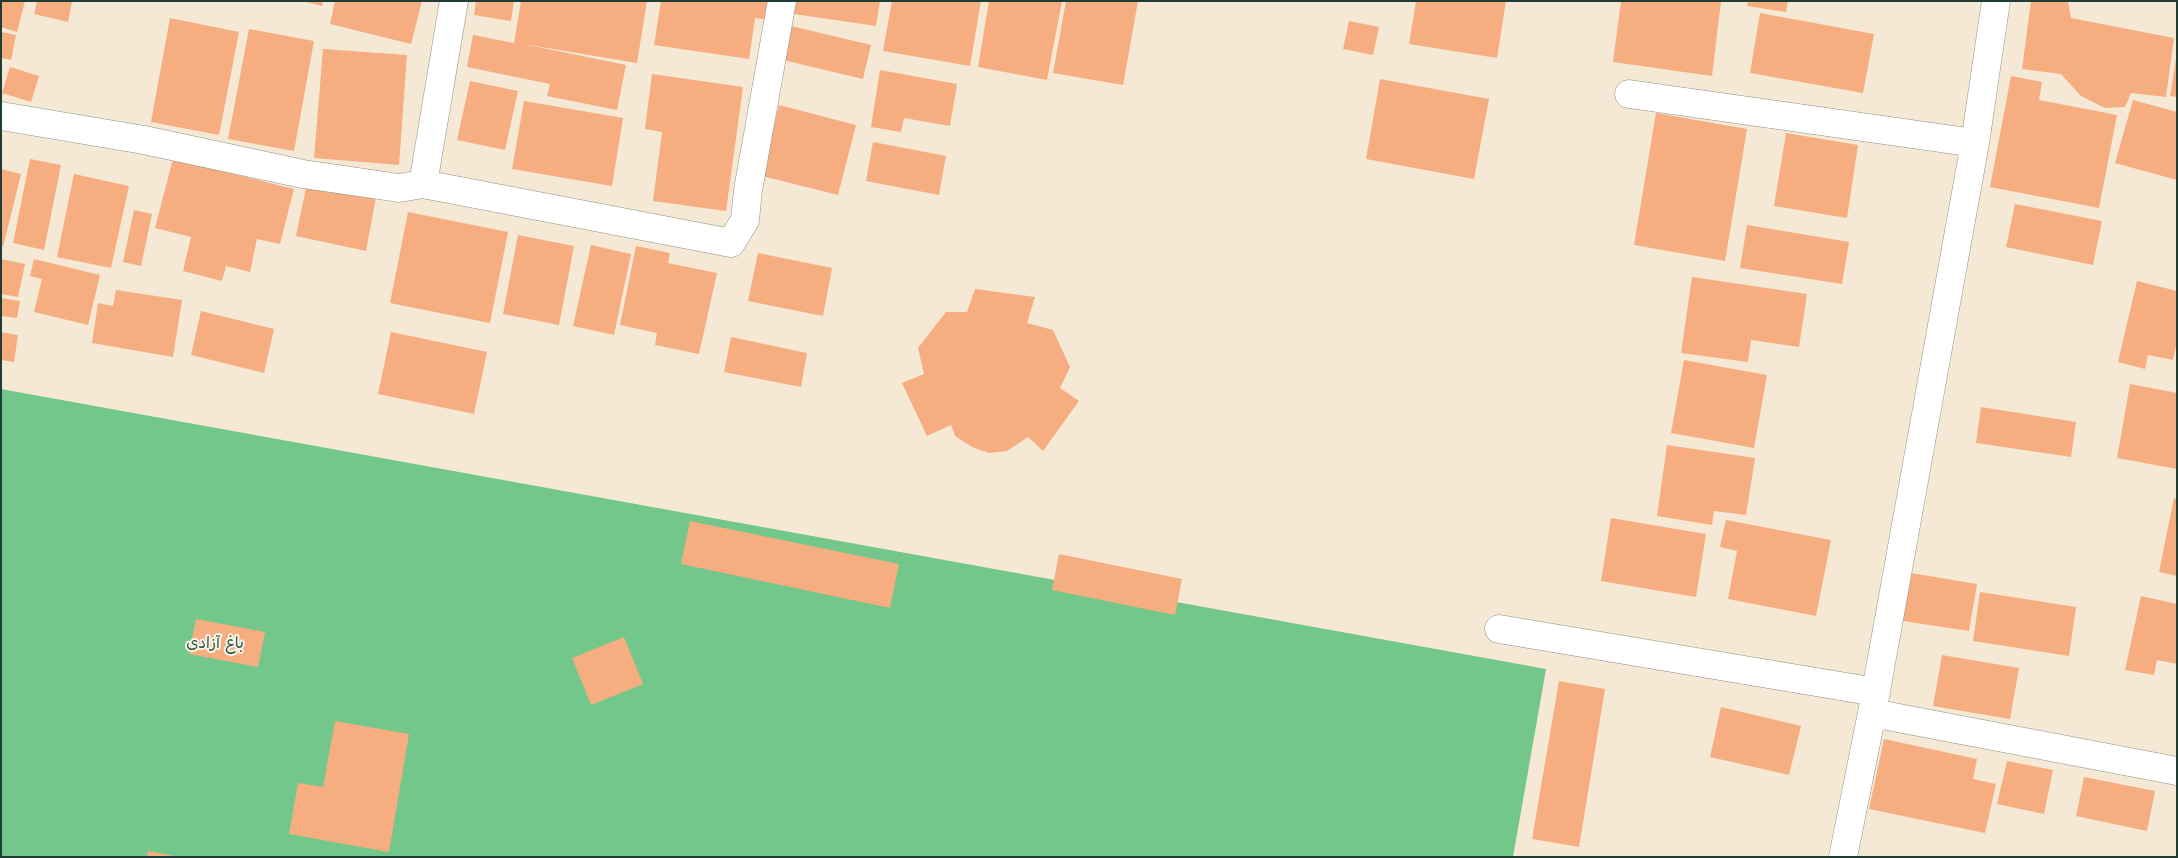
<!DOCTYPE html>
<meta charset="utf-8">
<style>
body{margin:0}
#map{position:relative;width:2178px;height:858px;overflow:hidden;background:#f5e9d5;font-family:"Playpen Sans",sans-serif}
canvas{display:block}
.frame{position:absolute;inset:0;border:2px solid #1f3d34;pointer-events:none}
</style>
<div id="map">
<canvas width="2178" height="858"></canvas>
<div class="frame"></div>
</div>
<script>
const c = document.querySelector('canvas').getContext('2d');
c.lineJoin = 'round';
function fill(path, color) { c.fillStyle = color; c.fill(path, 'evenodd'); }
function stroke(path, color, width, dash) { c.strokeStyle = color; c.lineWidth = width; c.lineCap = dash ? 'butt' : 'round'; c.setLineDash(dash || []); c.stroke(path); }
function write(font, color, halo, rows, align = 'center') {
  c.font = font + ' "Playpen Sans","Playpen Sans Arabic",sans-serif'; c.lineWidth = 4; c.setLineDash([]); c.textBaseline = 'middle'; c.strokeStyle = halo; c.fillStyle = color; for (const [text, x, y, turn = 0] of rows) {
    c.save(); c.translate(x, y); c.rotate((+turn || 0) * Math.PI / 180); c.textAlign = isNaN(turn) ? turn : align; if (halo) c.strokeText(text, 0, 0); c.fillText(text, 0, 0); c.restore();
  }
}
fill(new Path2D(`
 M1,389L1546,669L1513,857H1Z`), '#73c78b');
fill(new Path2D(`
 M1,1H25L17,32L1,27Z
 M37,1H72L68,22L34,14Z
 M302,1H323L322,6Z
 M335,1H422L411,44L330,24Z
 M476,1H514L511,21L474,15Z
 M521,1H647L637,63L523,44L626,65L617,110L547,96L550,84L467,67L473,35L514,43Z
 M661,1H772L769,20L755,18L749,59L654,45Z
 M796,1H880L876,26L794,14Z
 M892,1H981L970,66L883,51Z
 M989,1H1062L1047,80L978,67Z
 M1066,1H1138L1123,85L1053,73Z
 M1416,1H1506L1497,58L1409,44Z
 M1621,1H1721L1712,76L1613,62Z
 M1748,1H1788L1786,12L1747,6Z
 M2031,1L2068,2L2071,18L2174,38L2166,97L2131,93L2125,107L2105,108L2081,96L2061,74L2022,69Z
 M1760,13L1874,34L1863,93L1750,73Z
 M170,18L239,32L219,135L151,122Z
 M1349,21L1379,27L1373,55L1343,49Z
 M791,26L871,45L863,79L783,60Z
 M249,29L314,41L294,151L228,139Z
 M1,32L16,35L11,60L1,58Z
 M323,49L407,55L399,165L314,158Z
 M2176,59H2177V97L2170,96Z
 M10,67L39,76L31,102L2,93Z
 M880,70L957,84L950,126L904,118L901,132L871,127Z
 M652,74L743,87L726,211L653,201L662,132L645,129Z
 M2011,76L2042,82L2039,100L2117,115L2099,208L1990,187Z
 M1380,79L1489,99L1474,179L1366,159Z
 M470,81L518,91L505,150L457,140Z
 M2133,100L2177,112V180L2115,163Z
 M524,101L623,118L612,186L512,169Z
 M779,105L856,125L838,195L762,176Z
 M1656,113L1747,129L1725,261L1634,245Z
 M1786,133L1858,145L1847,218L1774,206Z
 M873,142L946,156L939,195L866,181Z
 M30,159L61,165L44,250L13,243Z
 M173,159L294,189L280,244L257,239L250,272L226,266L222,281L183,271L191,237L155,228Z
 M1,169L21,174L3,247H1Z
 M74,174L129,186L111,268L57,257Z
 M308,178L377,192L366,251L296,236Z
 M2015,204L2102,221L2093,265L2006,247Z
 M134,210L152,214L141,266L123,262Z
 M408,212L508,232L490,323L390,303Z
 M1747,225L1849,242L1842,284L1740,268Z
 M518,235L574,246L559,325L503,314Z
 M591,245L631,254L614,335L573,326Z
 M636,246L670,253L668,263L717,273L699,354L655,345L657,333L620,325Z
 M758,253L832,268L823,316L748,301Z
 M1,259L25,264L18,297L1,294Z
 M34,259L100,275L88,325L34,312L42,279L30,276Z
 M1692,277L1807,294L1799,347L1751,340L1748,362L1681,353Z
 M2137,281L2177,291V342L2173,360L2148,355L2145,369L2118,362Z
 M975,289L1035,297L1027,323L1053,330L1070,367L1060,388L1079,401L1043,451L1028,437L1007,451L989,453L972,447L955,436L951,425L927,436L902,383L924,374L918,348L946,312H967Z
 M116,290L182,300L173,357L92,343L98,303L113,306Z
 M1,298L20,301L17,318L1,316Z
 M201,311L274,329L264,373L191,355Z
 M1,332L18,335L14,362L1,360Z
 M391,332L487,352L474,414L378,394Z
 M731,337L807,353L801,387L724,372Z
 M1684,360L1767,375L1754,448L1671,433Z
 M2130,384L2177,393V469L2117,458Z
 M1981,407L2076,422L2071,457L1976,443Z
 M1667,445L1755,458L1746,515L1714,511L1712,525L1657,516Z
 M2174,498L2177,499V576L2159,572Z
 M1611,518L1706,534L1696,597L1601,581Z
 M1726,520L1831,540L1816,616L1728,599L1737,551L1720,547Z
 M690,521L899,564L890,608L681,564Z
 M1059,554L1182,579L1175,615L1052,590Z
 M1911,573L1977,584L1969,631L1903,621Z
 M1980,592L2076,607L2069,656L1973,641Z
 M2141,596L2177,604V664L2157,660L2154,675L2125,670Z
 M196,619L265,632L258,667L189,654Z
 M624,637L643,684L591,705L572,658Z
 M1942,655L2019,668L2010,719L1933,706Z
 M1559,681L1605,689L1579,847L1532,839Z
 M1721,707L1801,726L1789,775L1710,757Z
 M335,721L409,734L389,852L289,834L298,783L323,787Z
 M1884,739L1977,759L1973,779L1996,784L1985,833L1869,809Z
 M2007,761L2053,770L2044,814L1997,804Z
 M2084,777L2155,791L2147,831L2076,816Z
 M148,851L174,856V857H147Z`), '#f6ad80');
const minor = new Path2D(`
 M1629,94L1975,143
 M1,116L144,140L303,174L399,188L423,184L731,243L745,220L748,190L782,1
 M423,184L454,1
 M1499,629L1876,692
 M1872,713L2177,771
 M1843,857L1872,713L1975,143L1996,1`);
stroke(minor, '#8a9384', 29);
stroke(minor, '#fff', 28);
write('16px', '#305945', '#f7f3e8', [
 ["باغ آزادی",215,644]
]);
</script>
